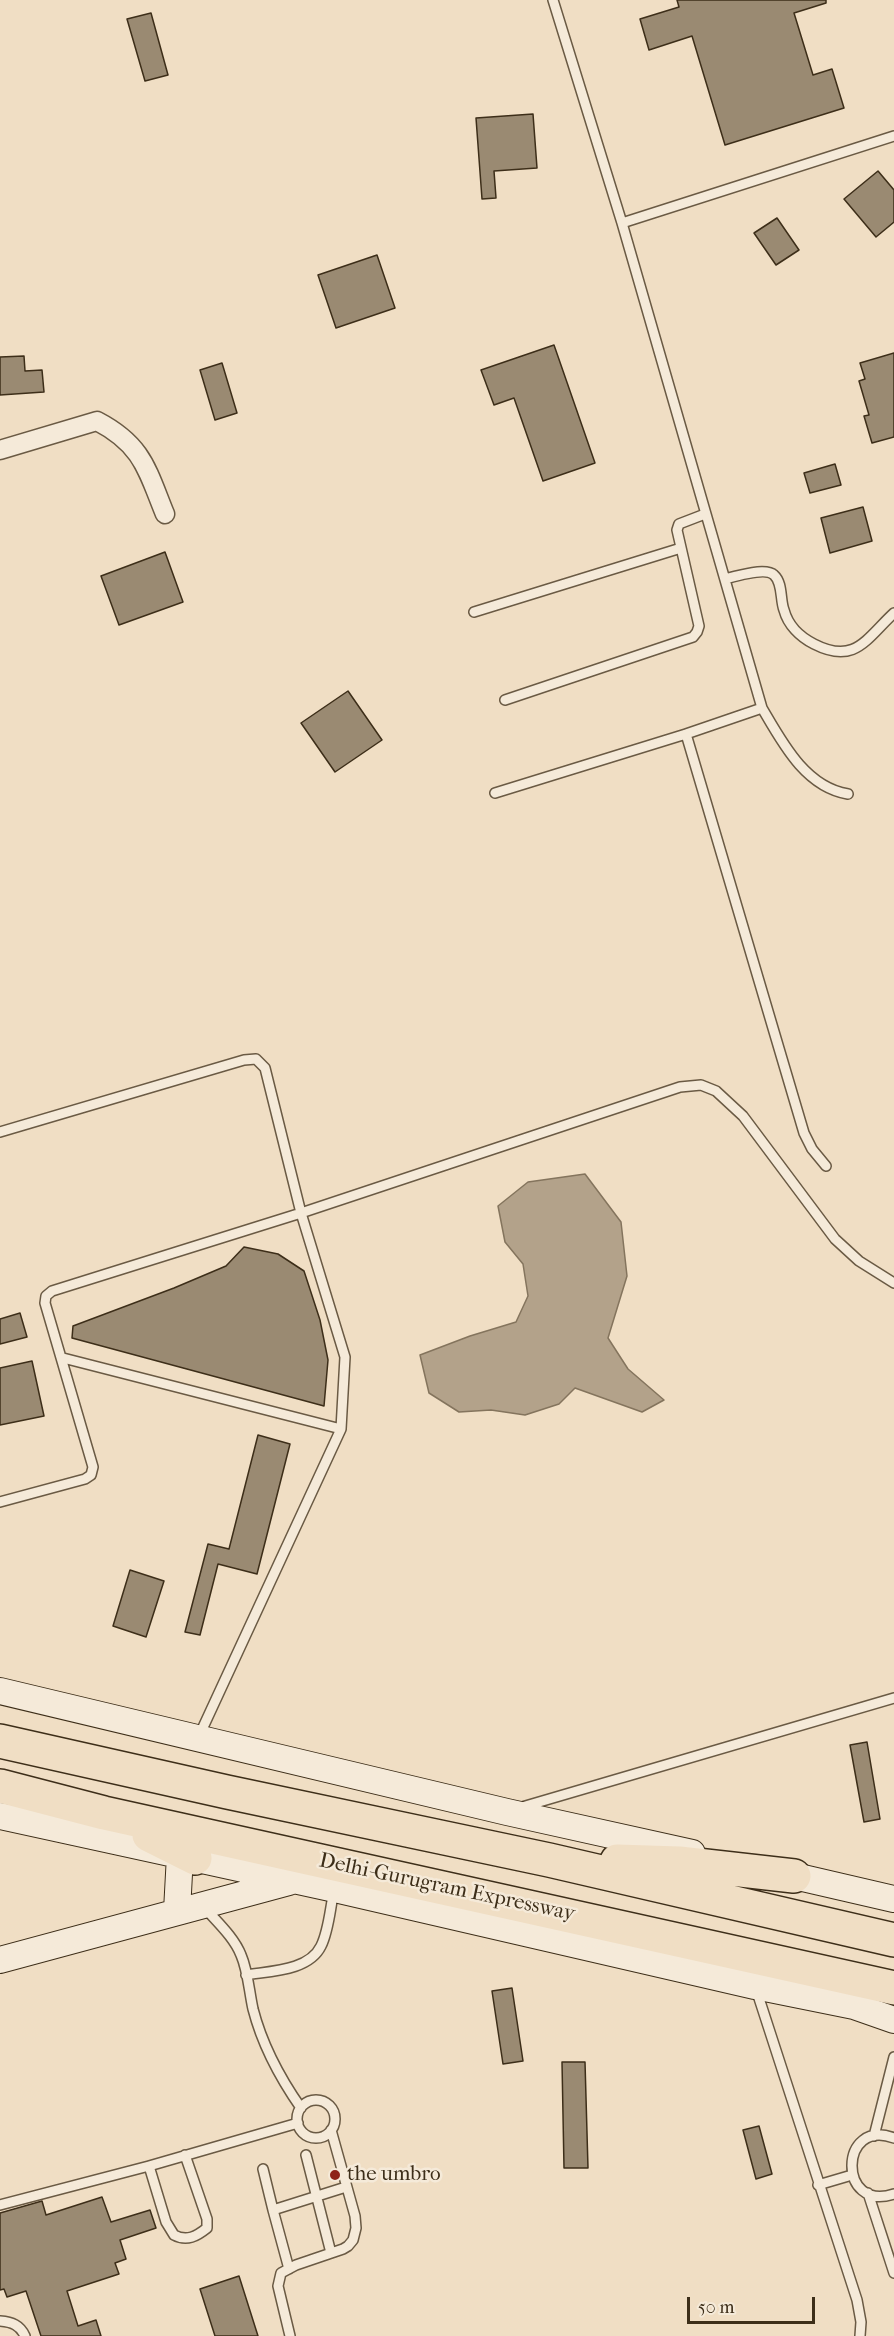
<!DOCTYPE html>
<style>
body{margin:0}
#map{position:relative;width:894px;height:2336px;overflow:hidden;background:#f0dec4;font-family:"IM FELL French Canon",serif}
canvas{display:block}
.scale{position:absolute;left:687px;top:2297px;width:128px;height:27px;box-sizing:border-box;border:3px solid #3d2e19;border-top:0;padding-left:8px;font-size:18px;line-height:21px;white-space:nowrap;color:#3d2e19;-webkit-text-stroke:4px #f5ead9;paint-order:stroke}
</style>
<div id="map">
<canvas width="894" height="2336"></canvas>
<div class="scale">50 m</div>
</div>
<script>
const c = document.querySelector('canvas').getContext('2d');
c.lineJoin = 'round';
function fill(path, color) { c.fillStyle = color; c.fill(path, 'evenodd'); }
function stroke(path, color, width, dash) { c.strokeStyle = color; c.lineWidth = width; c.lineCap = dash ? 'butt' : 'round'; c.setLineDash(dash || []); c.stroke(path); }
function write(font, color, halo, rows, align = 'center') {
  c.font = font + ' "IM FELL French Canon",serif'; c.lineWidth = 5; c.setLineDash([]); c.textBaseline = 'middle'; c.strokeStyle = halo; c.fillStyle = color; for (const [text, x, y, turn = 0] of rows) {
    c.save(); c.translate(x, y); c.rotate((+turn || 0) * Math.PI / 180); c.textAlign = isNaN(turn) ? turn : align; if (halo) c.strokeText(text, 0, 0); c.fillText(text, 0, 0); c.restore();
  }
}
const water = new Path2D(`
 M585,1174L621,1222L627,1276L608,1338L628,1369L664,1400L642,1412L575,1388L559,1404L525,1415L491,1410L459,1412L429,1393L420,1355L470,1336L516,1322L528,1296L523,1264L505,1242L498,1206L528,1182Z`);
fill(water, '#b3a28a');
stroke(water, '#84745d', 1.5);
const building = new Path2D(`
 M677,0H826V3L794,13L813,75L832,69L844,108L725,145L692,36L649,50L640,19L679,7Z
 M151,13L168,75L145,81L127,19Z
 M533,114L537,168L494,171L496,198L482,199L476,118Z
 M878,171L894,190V222L876,237L844,199Z
 M777,218L799,250L776,265L754,233Z
 M377,255L395,308L336,328L318,275Z
 M554,345L595,463L543,481L514,398L494,405L481,370Z
 M894,353V437L872,443L864,416L869,415L859,381L865,379L860,363Z
 M24,356L25,371L42,370L44,392L0,395V357Z
 M222,363L237,413L215,420L200,370Z
 M835,464L841,485L810,493L804,473Z
 M863,507L872,541L830,553L821,518Z
 M165,552L183,602L119,625L101,576Z
 M348,691L382,740L335,772L301,723Z
 M244,1247L278,1254L304,1271L320,1320L328,1360L324,1406L72,1338L73,1326L174,1288L226,1266Z
 M20,1313L27,1337L0,1344V1319Z
 M32,1361L44,1416L0,1425V1368Z
 M258,1435L290,1444L257,1574L218,1564L200,1635L185,1632L208,1544L229,1549Z
 M130,1570L164,1581L146,1637L113,1626Z
 M867,1742L880,1819L864,1822L850,1745Z
 M512,1988L523,2061L503,2064L492,1991Z
 M562,2062H585L588,2168H564Z
 M759,2126L772,2174L756,2179L743,2130Z
 M102,2197L111,2222L150,2210L156,2228L120,2240L126,2259L115,2263L119,2274L67,2291L78,2326L96,2320L101,2336H41L26,2291L7,2297L4,2289L0,2290V2213L42,2201L46,2215Z
 M239,2276L258,2336H215L200,2289Z`);
fill(building, '#9a8a72');
stroke(building, '#3d2e19', 1.5);
const lane = new Path2D(`
 M553,0L622,223L762,708L686,734L804,1133L812,1149L826,1166
 M622,223L894,136
 M725,579C736,576 766,567 774,575C783,583 780,600 784,610C788,625 800,637 814,644C855,665 866,639 894,613
 M474,612L681,548
 M505,700L693,637L697,632L699,626L677,530L679,524L705,514
 M762,708C782,742 805,787 848,794
 M495,793L686,734
 M0,1132L244,1060L256,1059L265,1068L301,1213L345,1357L341,1429L199,1736
 M63,1358L341,1429
 M0,1502L85,1479L91,1475L93,1467L45,1303L46,1296L52,1291L301,1213L680,1087L701,1085L716,1091L743,1116L835,1239L859,1261L894,1283
 M522,1807L894,1698
 M205,1908C217,1922 234,1937 241,1955C248,1971 249,1991 253,2009C262,2044 280,2078 301,2108
 M246,1975C270,1971 309,1971 321,1946C329,1930 330,1908 334,1891
 M756,1989L857,2300L861,2322L860,2336
 M297 2119a19 19 0 1 1 38 0a19 19 0 1 1-38 0Z
 M874,2136L894,2057
 M894,2138C839,2117 837,2213 894,2194
 M306,2155L331,2253
 M149,2166L166,2222L174,2235C187,2242 197,2236 207,2228V2219L185,2155
 M263,2169L273,2210
 M818,2185L852,2175
 M868,2193L894,2273
 M0,2205L149,2166L298,2123
 M289,2269L273,2210L346,2187
 M0,2321C12,2322 20,2325 25,2336
 M290,2336L278,2286L281,2273L296,2265L343,2249L348,2246L353,2240L356,2228L355,2216L331,2130`);
const street = new Path2D(`
 M0,450L97,421C143,445 147,470 165,514`);
const secondary = new Path2D(`
 M0,1691L507,1812L692,1853
 M0,1816L335,1889L755,1986L854,2006L894,2020
 M777,1872L894,1899
 M177,1911L180,1855
 M0,1960L289,1882`);
const highway = new Path2D(`
 M0,1741L227,1792L549,1860L894,1940
 M0,1786L104,1813L894,1988
 M149,1835L195,1858
 M617,1861L679,1863L794,1876`);
stroke(lane, '#6a5a44', 12);
stroke(street, '#6a5a44', 21);
stroke(secondary, '#3d2e19', 28);
stroke(highway, '#3d2e19', 36);
stroke(lane, '#f5ead9', 9);
stroke(street, '#f5ead9', 18);
stroke(secondary, '#f5ead9', 26);
stroke(highway, '#f0dec4', 33);
for (const [x, y, r, color] of [
 [335,2175,6,"#8f2418"]
]) { const dot = new Path2D(); dot.arc(x, y, r, 0, 2 * Math.PI); c.fillStyle = color; c.fill(dot); stroke(dot, '#f5ead9', 2); }
write('21px', '#3d2e19', '#f5ead9', [
 ["Delhi-Gurugram Expressway",447,1888,12]
]);
write('21px', '#3d2e19', '#f5ead9', [
 ["the umbro",347,2175]
], 'left');
</script>
